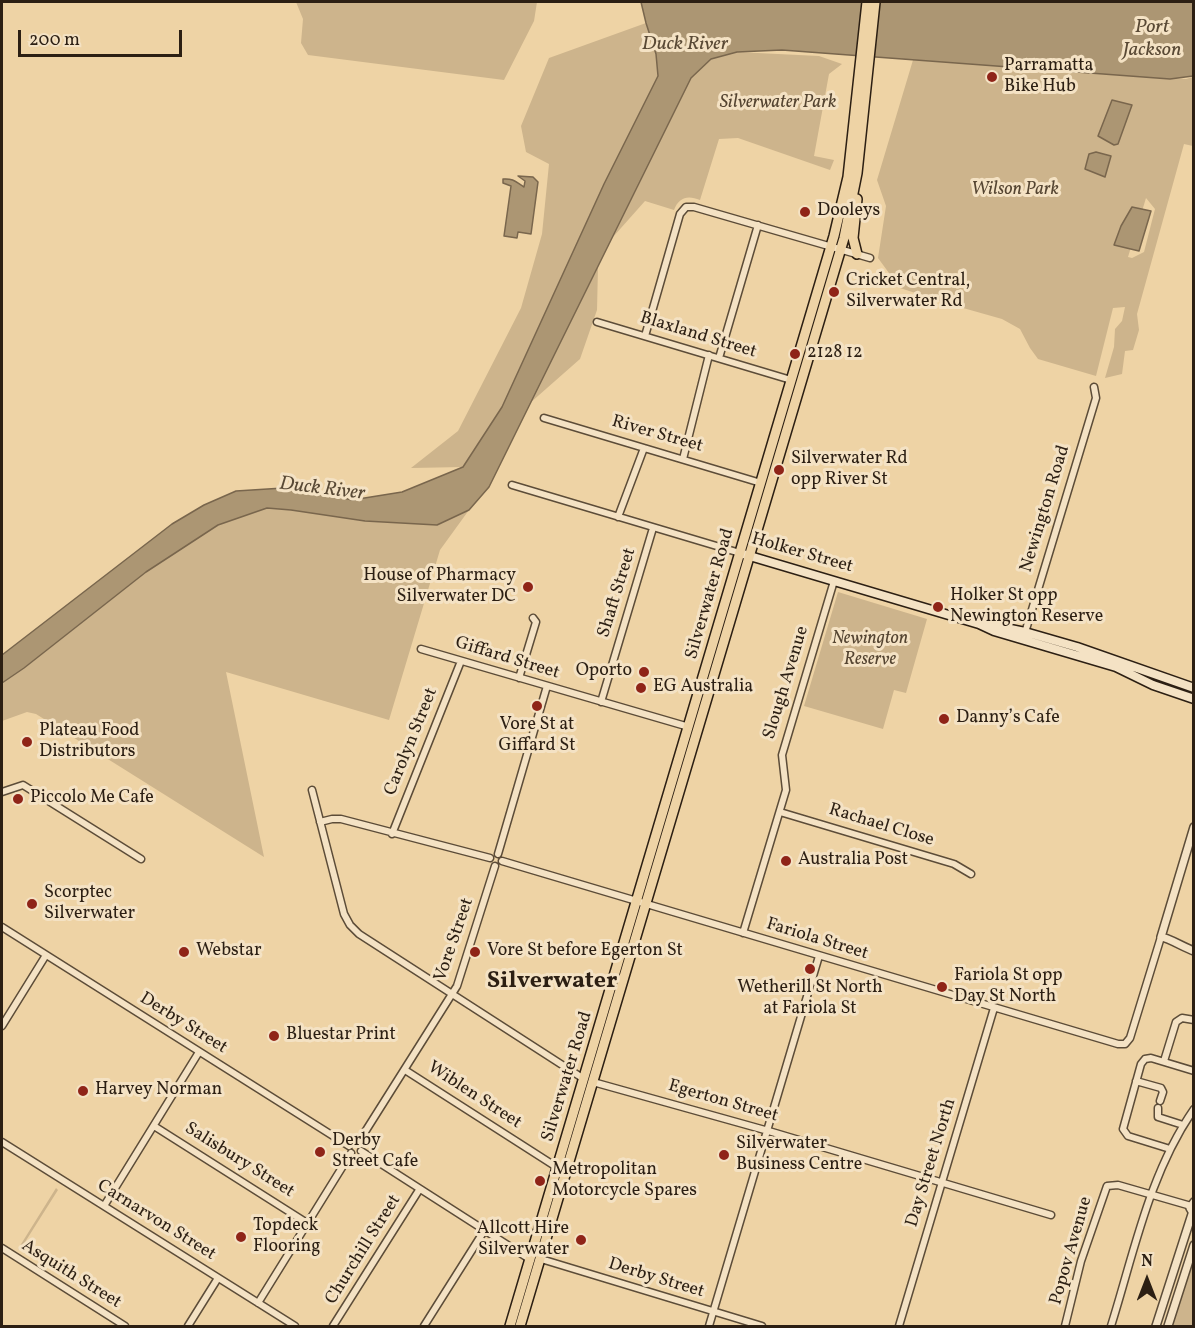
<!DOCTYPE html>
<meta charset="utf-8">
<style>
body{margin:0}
#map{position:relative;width:1195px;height:1328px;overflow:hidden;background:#eed3a5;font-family:Vollkorn,serif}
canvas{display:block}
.frame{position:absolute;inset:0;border:3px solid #2c1f13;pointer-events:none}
.north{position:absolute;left:1117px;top:1250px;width:60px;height:60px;-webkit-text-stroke:4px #f4e2c4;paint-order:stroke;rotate:0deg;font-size:16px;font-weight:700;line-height:24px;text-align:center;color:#2c1f13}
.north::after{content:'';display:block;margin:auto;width:21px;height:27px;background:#2c1f13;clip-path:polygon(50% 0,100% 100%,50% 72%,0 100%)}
.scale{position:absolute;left:18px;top:30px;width:164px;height:27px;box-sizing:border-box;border:3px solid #2c1f13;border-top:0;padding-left:8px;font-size:18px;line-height:21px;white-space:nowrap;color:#2c1f13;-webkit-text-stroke:4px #f4e2c4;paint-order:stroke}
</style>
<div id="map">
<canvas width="1195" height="1328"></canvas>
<div class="frame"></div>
<div class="north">N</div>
<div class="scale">200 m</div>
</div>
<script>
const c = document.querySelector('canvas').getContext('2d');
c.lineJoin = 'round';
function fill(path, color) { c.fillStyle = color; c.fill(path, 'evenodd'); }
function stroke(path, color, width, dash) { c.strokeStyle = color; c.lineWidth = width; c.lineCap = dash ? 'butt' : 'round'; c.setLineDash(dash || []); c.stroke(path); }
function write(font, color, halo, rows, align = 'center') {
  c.font = font + ' Vollkorn,serif'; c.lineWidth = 6; c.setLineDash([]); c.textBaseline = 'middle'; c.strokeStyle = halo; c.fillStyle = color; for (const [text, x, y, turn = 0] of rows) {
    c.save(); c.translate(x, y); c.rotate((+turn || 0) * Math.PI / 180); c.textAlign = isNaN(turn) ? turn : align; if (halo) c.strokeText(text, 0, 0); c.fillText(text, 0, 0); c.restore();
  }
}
fill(new Path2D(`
 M296,2H537L534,21L504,80L308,55L301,43L303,19Z
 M646,23L656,54L658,76L604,184L502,407L463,467L411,468L458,431L521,308L542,234L549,164L526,152L521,126L549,58Z
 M737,52L819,56L842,64L829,74L814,156L834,160L830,170L738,138L719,139L700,200C688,195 679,197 674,210L645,201L613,237L691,78L711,59Z
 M913,60L1186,79L1193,77V146L1184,144L1137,314L1139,330L1133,350L1125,351L1122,374L1105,378L1114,347L1115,329L1122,321L1125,307L1113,308L1096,376L1038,359L1030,348L1020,329L1002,319L949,304L900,288L878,258L886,206L877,180ZM1146,198L1155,209L1144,252L1132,258L1128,257Z
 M598,267L597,310L580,359L530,403Z
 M267,508L291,510L365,521L437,525L469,510L440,550L389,720L226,672L264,857L36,714L27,712L2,721V683L24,668L146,572L218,525Z
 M838,592L927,619L906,693L894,690L883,729L804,706Z
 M56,1188L58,1190L20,1250L18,1249Z
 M1193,1262V1326H1172L1190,1265Z`), '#cdb48c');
const water = new Path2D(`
 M641,2H1193V76L1170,79L782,50L737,52L711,59L691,78L489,487L469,510L437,525L365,521L291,510L267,508L218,525L146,572L24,668L2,683V655L172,524L204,505L236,491L299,487L352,500L402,492L463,467L502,407L604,184L658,76L656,54L646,23Z
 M1112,100L1132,105L1118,144L1114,145L1098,136Z
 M1096,152L1111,156L1105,177L1085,169L1089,154Z
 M518,176L533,177L538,182L531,234L518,232L517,238L504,236L511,186L503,183V179C514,178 517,183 524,187L525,181Z
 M1132,207L1151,211L1139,251L1114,245L1121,226Z`);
fill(water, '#ac9673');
stroke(water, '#79664d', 1.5);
stroke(new Path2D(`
 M936,2H1028`), '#594935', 1.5, [8, 6]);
const minor = new Path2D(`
 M597,322L791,380
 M645,336L680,214L686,207H694L870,258
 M719,358L758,225
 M544,418L761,483
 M683,459L709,355
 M512,485L740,553
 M618,517L644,448
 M1024,636L1096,398L1094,387
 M421,649L689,727
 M519,678L536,622L533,618
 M601,702L653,528
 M312,790L344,914L350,925L359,934L584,1079
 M2,792L23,785L141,859
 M780,812L954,864L971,874
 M320,822L332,819H341L490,858
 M392,834L461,661
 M498,854L547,686
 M502,861L1118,1044H1125L1130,1038L1161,937
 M2,927L349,1146
 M743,933L786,790L782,755L834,581
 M2,1026L46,955
 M1164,1061L1176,1022L1182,1018L1194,1020
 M405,1070L558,1168
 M1136,1081L1161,1088L1163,1092L1160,1101
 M593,1082L772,1132L1051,1215
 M1158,1108V1117L1183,1125
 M154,1126L307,1223
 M2,1142L295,1326
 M358,1143L457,986L495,866
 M1170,1149L1128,1136L1123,1129L1141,1064L1145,1059L1151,1058L1194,1071
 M361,1151L531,1260
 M104,1206L199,1052
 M2,1248L125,1326
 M541,1259L762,1326
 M258,1303L351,1153
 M188,1326L218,1278
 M333,1326L419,1190
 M424,1326L484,1231
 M709,1326L819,956
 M899,1326L994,1008
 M1065,1326L1081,1261L1107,1186L1118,1185L1191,1206
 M1111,1326C1134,1253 1149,1174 1194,1109`);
const tertiary = new Path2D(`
 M1161,937L1194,827
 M1161,937C1167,937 1185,948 1194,951
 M1194,1202L1190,1208L1194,1215
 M1156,1326L1192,1214
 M1168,1326L1194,1245`);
const secondary = new Path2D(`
 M743,554L979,624L994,631L1116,667L1153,685L1194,699
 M986,624L1025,632L1077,647L1194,688`);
const trunk = new Path2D(`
 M857,199L853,238L857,254
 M510,1326L834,236L848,177L867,2
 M520,1326L844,238L857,173L875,2`);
stroke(minor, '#5c4c38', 9);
stroke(tertiary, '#5c4c38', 10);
stroke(secondary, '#2c1f13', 11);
stroke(trunk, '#2c1f13', 12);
stroke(minor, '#f4e2c4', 6);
stroke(tertiary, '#f4e2c4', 7);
stroke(secondary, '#f4e2c4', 8);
stroke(trunk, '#eed3a5', 9);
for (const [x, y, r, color] of [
 [992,77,6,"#8f2418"],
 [805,212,6,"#8f2418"],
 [834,292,6,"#8f2418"],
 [795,354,6,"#8f2418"],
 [779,470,6,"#8f2418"],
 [528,587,6,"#8f2418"],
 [938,607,6,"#8f2418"],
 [644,672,6,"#8f2418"],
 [641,688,6,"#8f2418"],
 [537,706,6,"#8f2418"],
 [944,719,6,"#8f2418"],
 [27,742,6,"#8f2418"],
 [18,799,6,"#8f2418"],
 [786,861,6,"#8f2418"],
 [32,904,6,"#8f2418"],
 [184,952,6,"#8f2418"],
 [475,952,6,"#8f2418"],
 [810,969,6,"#8f2418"],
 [942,987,6,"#8f2418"],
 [274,1036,6,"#8f2418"],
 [83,1091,6,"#8f2418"],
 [320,1152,6,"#8f2418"],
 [724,1155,6,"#8f2418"],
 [540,1181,6,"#8f2418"],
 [241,1237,6,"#8f2418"],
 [581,1240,6,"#8f2418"]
]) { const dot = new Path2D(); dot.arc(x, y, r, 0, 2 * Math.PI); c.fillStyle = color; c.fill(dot); stroke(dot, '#f4e2c4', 2); }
write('18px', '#2c1f13', '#f4e2c4', [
 ["Parramatta",1004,67],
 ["Bike Hub",1004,88],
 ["Dooleys",817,212],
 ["Cricket Central,",846,282],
 ["Silverwater Rd",846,303],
 ["2128 12",807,354],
 ["Silverwater Rd",791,460],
 ["opp River St",791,481],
 ["House of Pharmacy",516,577,"right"],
 ["Silverwater DC",516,598,"right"],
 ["Holker St opp",950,597],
 ["Newington Reserve",950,618],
 ["Oporto",632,672,"right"],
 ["EG Australia",653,688],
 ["Danny’s Cafe",956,719],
 ["Vore St at",537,726,"center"],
 ["Giffard St",537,747,"center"],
 ["Plateau Food",39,732],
 ["Distributors",39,753],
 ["Piccolo Me Cafe",30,799],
 ["Australia Post",798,861],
 ["Scorptec",44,894],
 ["Silverwater",44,915],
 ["Webstar",196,952],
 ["Vore St before Egerton St",487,952],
 ["Fariola St opp",954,977],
 ["Day St North",954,998],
 ["Wetherill St North",810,989,"center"],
 ["at Fariola St",810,1010,"center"],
 ["Bluestar Print",286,1036],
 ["Harvey Norman",95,1091],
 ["Derby",332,1142],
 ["Street Cafe",332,1163],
 ["Silverwater",736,1145],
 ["Business Centre",736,1166],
 ["Metropolitan",552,1171],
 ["Motorcycle Spares",552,1192],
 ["Topdeck",253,1227],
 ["Flooring",253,1248],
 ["Allcott Hire",569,1230,"right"],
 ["Silverwater",569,1251,"right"]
], 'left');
write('italic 18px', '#544431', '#f4e2c4', [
 ["Silverwater Park",778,104],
 ["Wilson Park",1015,191],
 ["Newington",870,640],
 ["Reserve",870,661]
]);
write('18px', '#2c1f13', '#f4e2c4', [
 ["Blaxland Street",698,336,17],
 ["River Street",657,435,16],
 ["Newington Road",1046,509,-73],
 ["Holker Street",802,554,16],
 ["Shaft Street",618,593,-73],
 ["Silverwater Road",711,594,-74],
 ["Giffard Street",507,659,17],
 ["Slough Avenue",787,683,-73],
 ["Carolyn Street",412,742,-68],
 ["Rachael Close",881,826,17],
 ["Vore Street",455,940,-71],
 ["Fariola Street",817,940,17],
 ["Derby Street",183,1024,32],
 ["Silverwater Road",568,1077,-73],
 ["Wiblen Street",474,1096,33],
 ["Egerton Street",723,1102,16],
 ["Salisbury Street",239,1161,32],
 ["Day Street North",932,1163,-73],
 ["Carnarvon Street",156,1221,32],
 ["Churchill Street",364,1250,-58],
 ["Popov Avenue",1072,1251,-74],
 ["Asquith Street",71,1275,32],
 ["Derby Street",656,1279,17]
]);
write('italic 20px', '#594935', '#f4e2c4', [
 ["Port",1152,28],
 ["Jackson",1152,51],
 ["Duck River",685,45],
 ["Duck River",322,490,7]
]);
write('bold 24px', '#2c1f13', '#f4e2c4', [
 ["Silverwater",552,983]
]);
</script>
